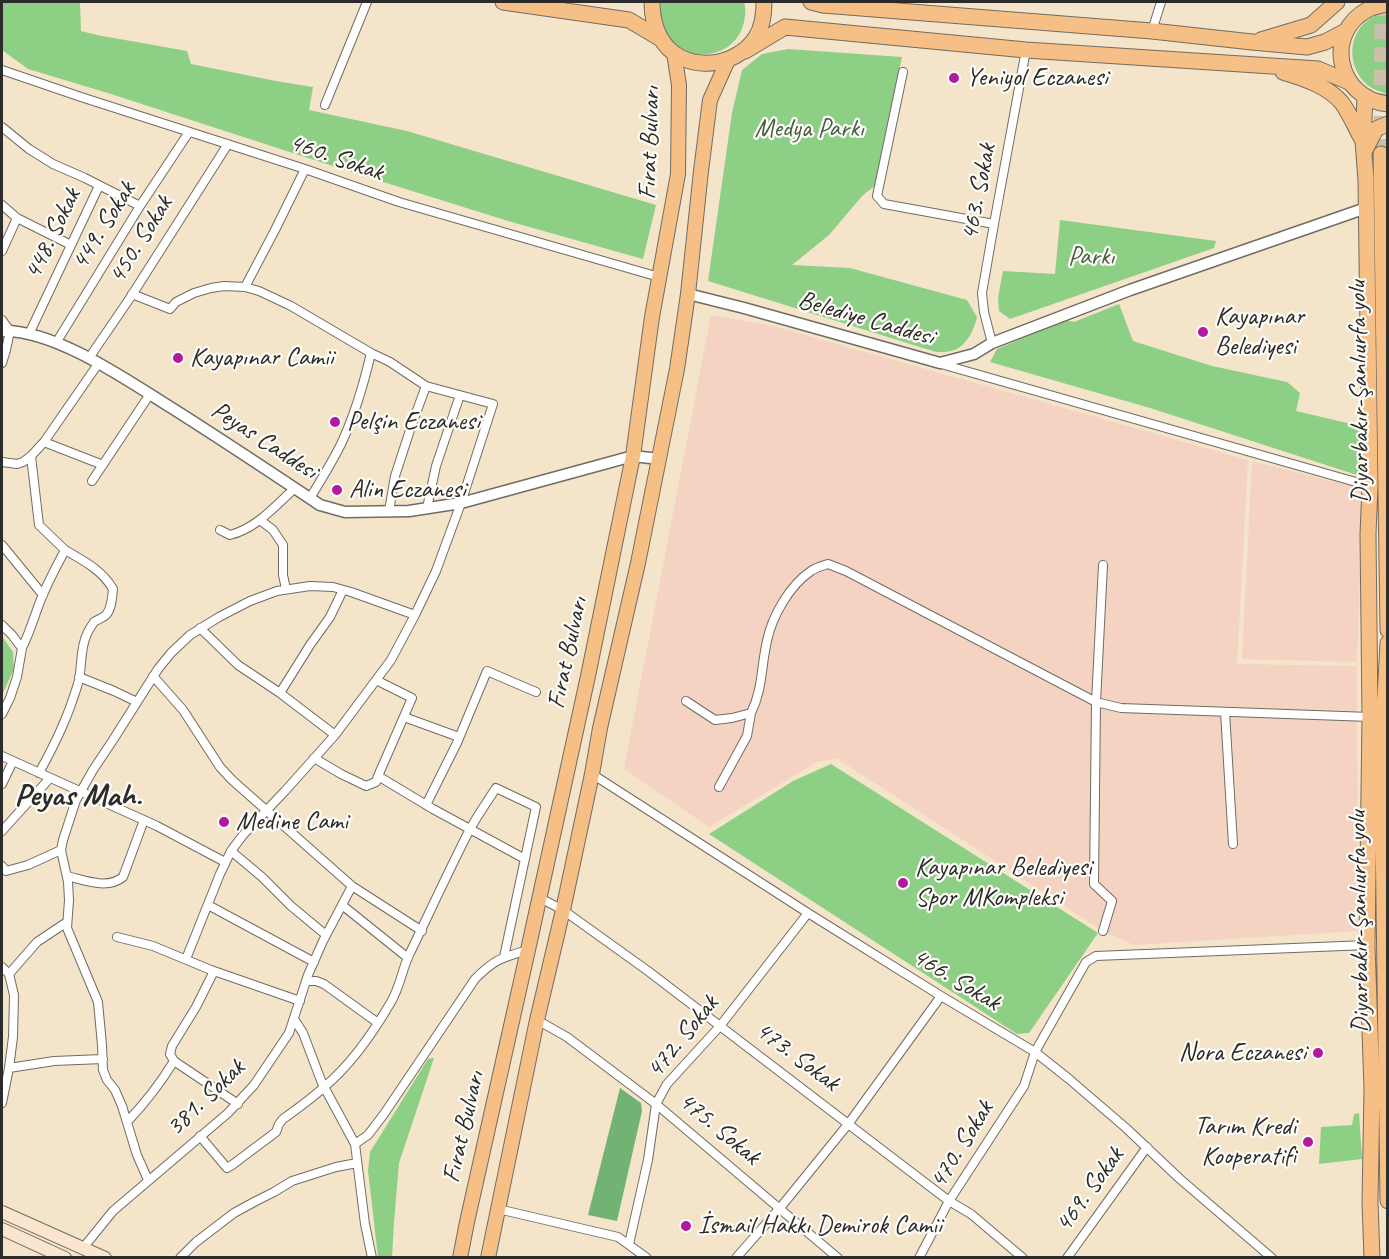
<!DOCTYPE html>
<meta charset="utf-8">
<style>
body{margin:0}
#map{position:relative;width:1389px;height:1259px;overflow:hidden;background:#f4e4ca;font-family:Caveat,sans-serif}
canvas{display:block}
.frame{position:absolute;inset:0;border:3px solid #2b2b2b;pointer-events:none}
</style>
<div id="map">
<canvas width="1389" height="1259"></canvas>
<div class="frame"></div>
</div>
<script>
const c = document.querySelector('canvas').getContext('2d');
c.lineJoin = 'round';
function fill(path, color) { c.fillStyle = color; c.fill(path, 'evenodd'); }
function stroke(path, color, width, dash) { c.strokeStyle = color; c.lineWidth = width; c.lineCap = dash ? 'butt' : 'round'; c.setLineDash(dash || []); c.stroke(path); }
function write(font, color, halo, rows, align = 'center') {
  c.font = font + ' Caveat,sans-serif'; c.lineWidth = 4.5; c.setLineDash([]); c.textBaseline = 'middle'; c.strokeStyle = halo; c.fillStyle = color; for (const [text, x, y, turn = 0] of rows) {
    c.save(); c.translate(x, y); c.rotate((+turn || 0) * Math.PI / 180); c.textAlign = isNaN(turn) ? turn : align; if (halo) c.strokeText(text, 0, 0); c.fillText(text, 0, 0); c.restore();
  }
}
fill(new Path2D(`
 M711,315L777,327L1248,460L1237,664L1357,666L1358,931L1134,945L1103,931L836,758L817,762L709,827L624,769Z
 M1252,461L1363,489L1357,662L1242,659Z`), '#f5d3c2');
fill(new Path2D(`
 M2,2H80L81,31L97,35L187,51L191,64L276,81L313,87L309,110L407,131L656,205L643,259L508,221L345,170L111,94L28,69L2,50Z
 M661,2H744C745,6 746,11 745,16C739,73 650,65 661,2Z
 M1383,12H1387V93C1357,90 1342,52 1360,28C1366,20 1374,16 1383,12Z
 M788,49L902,57L876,185L863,195L829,235L792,265L850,268L967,300L977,317C974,330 966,348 951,351C947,352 941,352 936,352L708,281L732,113L742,70L762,54Z
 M1060,220L1216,241L1214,248L1010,319L999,311L998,298L1003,271L1055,274Z
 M1119,304L1133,341L1212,366L1287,382L1300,393L1296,411L1360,426L1361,456L1360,476L1150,408L990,362L997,349L1066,320L1074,322Z
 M2,636L13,652L14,669L2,695Z
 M831,764L1098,933L1029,1033L1017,1034L709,834L793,781Z
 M434,1058L399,1163L394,1222L392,1257H378L368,1171L370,1152L428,1059Z
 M1359,1113L1362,1159L1319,1164L1321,1127L1352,1125L1354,1114Z`), '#8ecf86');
fill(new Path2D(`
 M620,1088L641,1103L642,1111L617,1221L588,1215Z`), '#72b273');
stroke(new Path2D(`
 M1381,154L1382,2`), '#ccbfaa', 15, [15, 8]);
const minor = new Path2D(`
 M1152,31L1161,2
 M2,70L81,97L305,169L399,202L659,277
 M903,72L877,196L884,204L994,224
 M325,105L367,2
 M2,127L29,149L53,164L85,178L140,206
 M2,205L17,218L71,245
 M2,251L17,218
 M245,287L275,230L305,169
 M132,294L170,309L176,302L194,293L211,288L224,286L245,287L259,291L291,306L371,353L390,362L426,386L493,404L461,503L436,571L415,615L391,660L335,735L285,791L243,835L231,851L220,874L186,959
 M2,320L10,331L6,350L2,363
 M29,334L99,186
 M56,343L140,206L189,132
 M992,343L984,312L982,293L994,224L1026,50
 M89,358L130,298L228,144
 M941,364L1370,486
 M44,442L103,465
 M2,462L17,464L23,462L31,456L44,442L98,364
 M92,481L150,394
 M310,498C321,480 333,461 342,442C355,414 364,383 371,353
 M427,508L436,466L460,395
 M389,511L395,476L412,424L426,386
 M260,520L273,530L283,545V575L286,589
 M220,530L230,535C257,528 275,506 295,488
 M2,545L43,595
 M2,625L12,635L22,648L17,677L10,698L2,714
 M200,628L238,665L280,693L335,735
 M22,648C29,634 33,621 38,607C45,587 55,569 65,550L39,525L31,456
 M153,676L183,710L220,767L232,780L352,886L422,931
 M79,677L114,691L137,702
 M376,680L412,698L378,776
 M280,693L310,645L330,617L343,590
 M686,701L715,720L732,718L751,713C763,689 761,666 767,641C772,616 790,585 811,571C815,568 822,566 828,564L846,571L1096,702L1121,708L1370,717
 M1225,712L1233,844
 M404,717L459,737
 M2,756L157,826L225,862
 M314,758L341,774L366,786L376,782L378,776L433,809L525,859
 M39,773C56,742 69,715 79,680C82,665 80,648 87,634C88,631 92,625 94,622C98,619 103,618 106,615C112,608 112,597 113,589C102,570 84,561 65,550
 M592,774L808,913L941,996L1035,1052L1069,1079L1126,1128L1180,1179L1272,1258
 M2,784L13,761
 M719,787L747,736L751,713
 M426,805L457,743L487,671L536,692
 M2,831L50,778
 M231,851L262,877L291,906L326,935
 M2,866L6,871L28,865L61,850
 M67,876C84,880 107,890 123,877L144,820
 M540,898L563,910L648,971L949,1201L971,1214L1023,1258
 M208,905L314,962
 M342,905L408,958
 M1103,931L1112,901L1094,884L1096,702L1103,565
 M117,937L153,946L211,970L300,1001
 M2,967L9,974L14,995L13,1037L9,1068L2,1103
 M214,971L196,1007L172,1046L170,1054L174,1061L238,1104
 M9,974L37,942L67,922
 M306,981H316L324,984L378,1023
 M294,1019L303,1033L322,1083L355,1144L365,1224L372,1258
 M537,1020L567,1037L656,1104L838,1258
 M9,1068L54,1061L103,1059
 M127,1122C146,1102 160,1084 174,1061
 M200,1136L227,1168L232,1165L276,1132L279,1124L283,1119C297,1109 311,1099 323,1088C351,1065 373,1033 391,1002C400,987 402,970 409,955C429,914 448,872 469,831C477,816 487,802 496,788L536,807L504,957
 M355,1144L368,1135L384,1114L475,979C495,959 501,958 528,950
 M148,1180L137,1155L122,1106L115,1090L107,1080L103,1070L102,1045L98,1002L67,928L69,900L68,882L61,850L63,840L76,800L93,770L113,740L158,669L171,653L190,635L219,617L250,601L277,591L310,586L333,587L351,592L415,615
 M498,1209L618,1237L647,1258
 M629,1244L648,1160L656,1104L667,1084L720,1026L808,913
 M83,1248L113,1211L228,1113L254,1085L289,1033L308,975L323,941L352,886
 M180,1258L196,1242L234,1213L256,1201L274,1192L292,1181L336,1167L357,1163
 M736,1258L780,1208L849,1123L941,996
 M919,1258L949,1201L1024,1086L1035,1052L1086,962L1096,956L1367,945
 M1067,1258L1147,1147`);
const tertiary = new Path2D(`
 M688,294L744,308L940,363L974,354L992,343L1130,290L1366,208
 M2,331C53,329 124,378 167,405C218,437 269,471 320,505L345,512L409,511L461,503L633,456L659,459`);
const secondary = new Path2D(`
 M2,1212L105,1258
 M2,1229L65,1258`);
const primary = new Path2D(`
 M460,1258L467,1222L528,950L588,676L633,456L652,317L678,174L679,85L674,53
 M488,1258L537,1020L563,910L592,774L600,728L638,563L677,369L688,294L701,171L710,100L728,60`);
const trunk = new Path2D(`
 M503,2L629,20L661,39
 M652,2C652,14 654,26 660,37C680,74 735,70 756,37C763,26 764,14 764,2
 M811,2L823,5L1152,31L1252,42L1307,47L1325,42L1346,31
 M1388,4C1382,5 1375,6 1369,9C1323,32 1337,99 1388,104
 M1261,40L1311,25L1337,2
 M745,51L785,27L1026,50L1318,69L1349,82
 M1283,72C1303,78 1328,86 1342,103C1350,114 1356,129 1363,141
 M1365,97L1363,141L1366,180L1370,486L1368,534L1370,717L1367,945L1372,1089L1370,1202L1372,1258
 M1365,150L1376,129L1388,124
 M1381,154L1388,630
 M1388,643L1382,754L1388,1201`);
stroke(minor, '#716c63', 10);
stroke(tertiary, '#716c63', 13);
stroke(secondary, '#716c63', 14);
stroke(primary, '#716c63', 16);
stroke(trunk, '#716c63', 17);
stroke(minor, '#fff', 8);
stroke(tertiary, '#fff', 10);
stroke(secondary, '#fbe5cf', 12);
stroke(primary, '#f5bf86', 14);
stroke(trunk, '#f5bf86', 15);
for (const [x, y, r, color] of [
 [954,78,6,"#b5179e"],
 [1203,332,6,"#b5179e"],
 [178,358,6,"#b5179e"],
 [335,422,6,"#b5179e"],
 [337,490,6,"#b5179e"],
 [224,822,6,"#b5179e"],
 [903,883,6,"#b5179e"],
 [1318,1053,6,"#b5179e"],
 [1308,1142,6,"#b5179e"],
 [686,1226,6,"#b5179e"]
]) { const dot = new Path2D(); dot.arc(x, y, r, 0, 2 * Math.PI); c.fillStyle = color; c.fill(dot); stroke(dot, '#fdfcf7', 2); }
write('26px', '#2b2b2b', '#fdfcf7', [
 ["Yeniyol Eczanesi",966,78],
 ["Kayapınar",1215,317],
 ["Belediyesi",1215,347],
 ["Kayapınar Camii",190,358],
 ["Pelşin Eczanesi",347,422],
 ["Alin Eczanesi",349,490],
 ["Medine Cami",236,822],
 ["Kayapınar Belediyesi",915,868],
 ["Spor MKompleksi",915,898],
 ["Nora Eczanesi",1306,1053,"right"],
 ["Tarım Kredi",1296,1127,"right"],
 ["Kooperatifi",1296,1157,"right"],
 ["İsmail Hakkı Demirok Camii",698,1226]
], 'left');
write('26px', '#495c46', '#fdfcf7', [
 ["Medya Parkı",809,129],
 ["Parkı",1091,257]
]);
write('26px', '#2b2b2b', '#fdfcf7', [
 ["Fırat Bulvarı",650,143,-88],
 ["460. Sokak",336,158,19],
 ["463. Sokak",979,192,-79],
 ["449. Sokak",104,226,-58],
 ["448. Sokak",53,234,-64],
 ["450. Sokak",141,240,-58],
 ["Belediye Caddesi",866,319,16],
 ["Diyarbakır-Şanlıurfa yolu",1360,392,-91],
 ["Peyas Caddesi",264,441,33],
 ["Fırat Bulvarı",568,653,-78],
 ["Diyarbakır-Şanlıurfa yolu",1360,922,-91],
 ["466. Sokak",956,980,31],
 ["472. Sokak",683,1037,-51],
 ["473. Sokak",797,1057,37],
 ["381. Sokak",206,1098,-44],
 ["Fırat Bulvarı",464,1127,-77],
 ["475. Sokak",719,1129,40],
 ["470. Sokak",962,1145,-58],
 ["469. Sokak",1090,1190,-54]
]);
write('bold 32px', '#2b2b2b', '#fdfcf7', [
 ["Peyas Mah.",78,797]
]);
</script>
